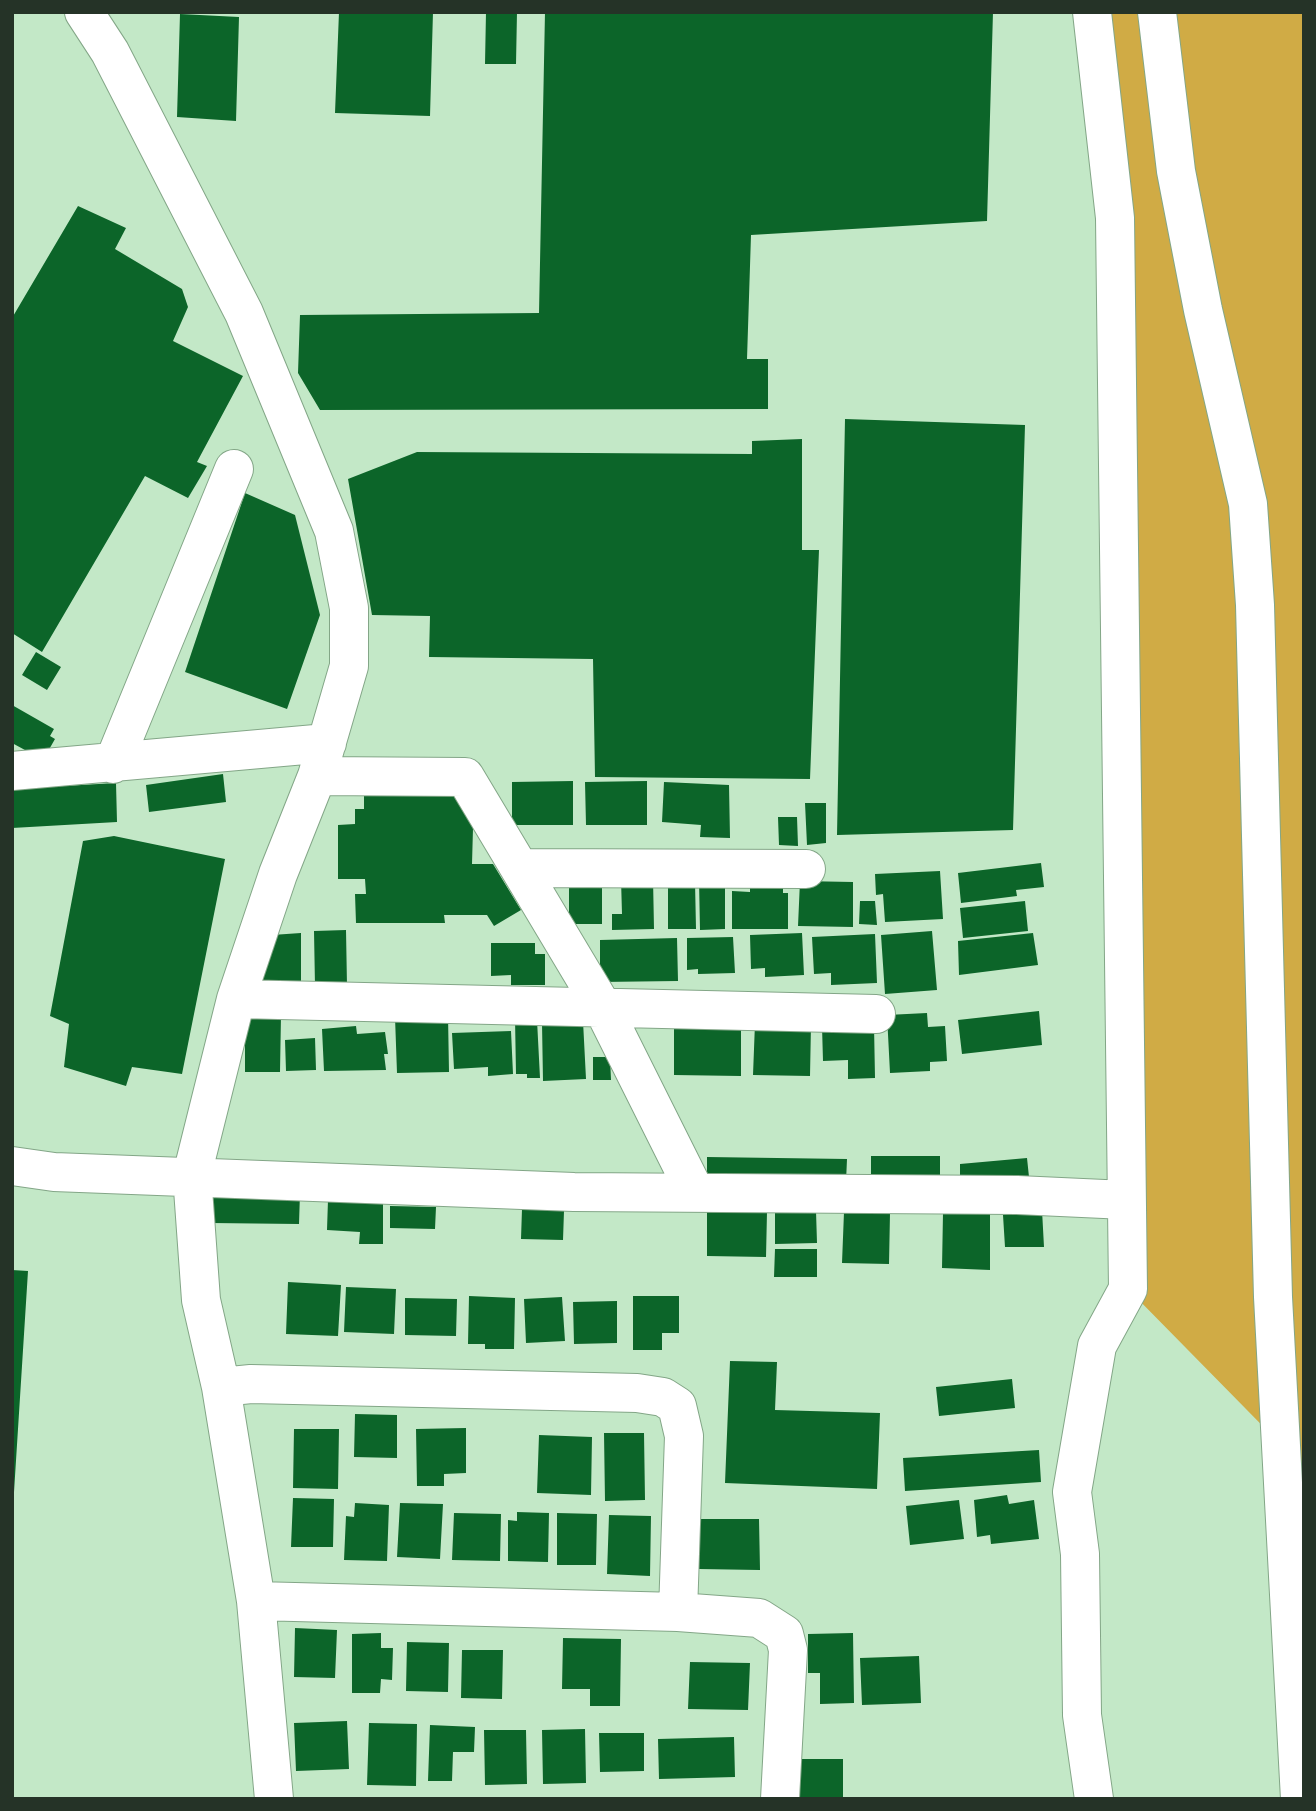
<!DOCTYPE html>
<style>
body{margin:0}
#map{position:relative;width:1316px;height:1811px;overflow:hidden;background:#c3e8c7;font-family:"IBM Plex Sans",sans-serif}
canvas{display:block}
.frame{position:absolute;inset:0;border:14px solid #253327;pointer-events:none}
</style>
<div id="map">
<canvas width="1316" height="1811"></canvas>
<div class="frame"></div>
</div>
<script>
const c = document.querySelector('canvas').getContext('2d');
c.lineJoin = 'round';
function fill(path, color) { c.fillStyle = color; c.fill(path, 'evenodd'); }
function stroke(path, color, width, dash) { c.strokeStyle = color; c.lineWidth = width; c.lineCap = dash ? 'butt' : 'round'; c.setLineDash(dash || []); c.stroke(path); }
fill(new Path2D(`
 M1081,12H1304V1468L1128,1289V499Z`), '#d0ab45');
fill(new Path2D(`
 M339,12H433L430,116L335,113Z
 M486,12H517L516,64H485Z
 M545,12H993L987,221L751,235L747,359H768V409L320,410L298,373L300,315L539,313Z
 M180,14L239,17L236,121L177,117Z
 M78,206L126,228L115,249L182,289L188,307L173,341L243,376L197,462L207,466L188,498L145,476L42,652L12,633V318Z
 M845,419L1025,425L1013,830L837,835Z
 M802,439V550H819L810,779L595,777L593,659L429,657L430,616L372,615L348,479L417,452L752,454V441Z
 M245,493L295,515L320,615L287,709L185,672Z
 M36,652L61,667L47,690L22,675Z
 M12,705L54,729L50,736L55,739L47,753L38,757L12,743Z
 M223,774L226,802L149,812L146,785Z
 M573,781V825H512V782Z
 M647,781V825H586L585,782Z
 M447,782L473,828L472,864H493L521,910L494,926L487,915H444L445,923H356L355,894H366L365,879H338V825L355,824V809H364V783Z
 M664,782L729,785L730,838L700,837L701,825L662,822Z
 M116,783L117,822L12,828V789Z
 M805,803H826V843L807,845Z
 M778,817H797L798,846L779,845Z
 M114,836L225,859L182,1074L132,1067L126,1086L64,1067L69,1024L50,1016L83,841Z
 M1041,863L1044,887L1016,890L1017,896L961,903L958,873Z
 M940,871L943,919L885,922L883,894L876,895L875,874Z
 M569,876L602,878V924H569Z
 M653,878L654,929L612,930V914H622L621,879Z
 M699,880H725V929L700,930Z
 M668,881L695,882L696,929H668Z
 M800,881L853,882V927L798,926Z
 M750,883L783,884V893H788V929H732V891L750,892Z
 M860,901H875L877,925L859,924Z
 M1025,901L1028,931L963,938L960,908Z
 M346,930L347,986H315L314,931Z
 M932,931L937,990L885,994L881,935Z
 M301,933V986L261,982L272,935Z
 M802,933L804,975L765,977V968L751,969L750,935Z
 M1033,933L1038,965L959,975L958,941Z
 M875,934L877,983L831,985V973L814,974L812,937Z
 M733,937L735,973L698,974V969L687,970V938Z
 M677,938L678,981L600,982V940Z
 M491,943H535V954H545V985H511V975L491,976Z
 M1039,1011L1042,1045L962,1054L958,1020Z
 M927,1013L928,1027L945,1026L947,1061L930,1062V1071L890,1073L887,1015Z
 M245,1014L281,1015L280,1072H245Z
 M448,1015L449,1072L397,1073L395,1017Z
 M515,1018L537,1020L540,1078H527V1074H516Z
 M674,1019L741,1020V1076L674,1075Z
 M583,1021L586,1079L543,1081L542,1023Z
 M755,1023L811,1024L810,1076L753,1075Z
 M874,1025L875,1078L848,1079V1060L823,1061L822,1026Z
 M356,1026L357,1034L385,1032L388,1054H384L386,1070L324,1071L322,1029Z
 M511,1031L513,1074L488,1076V1067L454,1069L452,1033Z
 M315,1038L316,1070L286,1071L285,1040Z
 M593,1057H610L611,1080H593Z
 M871,1156H940V1184L871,1183Z
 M707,1157L847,1159L846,1182L707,1183Z
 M1027,1158L1029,1177L960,1182V1164Z
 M212,1192L300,1193L299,1224L211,1223Z
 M328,1200L383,1201V1244H359L360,1232L327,1230Z
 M390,1206L436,1207L435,1229L390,1228Z
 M522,1209L564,1211L563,1240L521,1239Z
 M1042,1210L1044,1247H1005L1003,1215Z
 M707,1211L767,1212L766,1257L707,1256Z
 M775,1211H816L817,1243L775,1244Z
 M844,1212L890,1213L889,1264L842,1263Z
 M943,1213H990V1270L942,1268Z
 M775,1249H817V1277H774Z
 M12,1270L28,1271L14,1492H12Z
 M288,1282L341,1285L338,1336L286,1334Z
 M346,1287L396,1289L394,1334L344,1332Z
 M469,1296L515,1298L514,1349H485V1344H468Z
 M633,1296H679V1333H662V1350H633Z
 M562,1297L565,1341L526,1343L524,1299Z
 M405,1298L457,1299L456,1336L405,1335Z
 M617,1301V1343L574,1344L573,1302Z
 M730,1361L777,1362L775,1410L880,1413L877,1489L725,1483Z
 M1012,1379L1015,1408L939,1416L936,1387Z
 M355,1414L397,1415V1458L354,1457Z
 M466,1428V1473L444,1474V1486H417L416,1429Z
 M294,1429H339L338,1489L293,1488Z
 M604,1433H644L645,1500L605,1501Z
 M539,1435L592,1437L591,1495L537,1493Z
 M1039,1450L1041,1482L905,1491L903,1458Z
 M1007,1495L1009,1504L1034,1500L1039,1539L991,1544L990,1535L977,1537L974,1500Z
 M293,1498L334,1499L333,1547H291Z
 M959,1500L964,1539L910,1545L906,1506Z
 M355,1503L389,1505L387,1561L344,1560L346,1516L354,1517Z
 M400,1503L443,1504L440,1559L397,1557Z
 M517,1512L549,1513L548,1562L508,1561V1520L517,1521Z
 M454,1513L501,1514L500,1561L452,1560Z
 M557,1513L597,1514L596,1565H557Z
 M609,1515L651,1516L650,1576L607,1574Z
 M699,1519H759L760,1570L699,1569Z
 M295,1628L337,1630L335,1678L294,1677Z
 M381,1633V1648H393L392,1680L381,1679L380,1693H352V1634Z
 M853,1633L854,1703L820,1704V1673H808V1634Z
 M563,1638L621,1639L620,1706H590V1689H562Z
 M407,1642L449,1643L448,1692L406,1691Z
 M462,1650H503L502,1699L461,1698Z
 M919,1656L921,1703L862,1705L860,1658Z
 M690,1662L750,1663L748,1710L688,1709Z
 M347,1721L349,1769L296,1771L294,1723Z
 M369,1723L417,1724L416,1786L367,1785Z
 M430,1725L475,1727L474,1752H453L452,1781H428Z
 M585,1729L586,1783L543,1784L542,1730Z
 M484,1730H526L527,1784L485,1785Z
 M599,1733H644V1771L600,1772Z
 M734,1737L735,1777L659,1779L658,1739Z
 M799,1759H843V1799H799Z`), '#0c6529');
const minor = new Path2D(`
 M84,12L110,52L244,313L334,531L349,608V666L317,776L278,874L236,999L192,1175L201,1300L221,1387L256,1601L274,1799
 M1092,12L1115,218L1128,1289L1097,1346L1072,1492L1080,1554L1082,1715L1094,1799
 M1157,12L1176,171L1203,310L1248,504L1255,605L1273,1297L1300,1799
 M113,764L234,469
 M12,771L327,743
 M317,776L465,777L603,1008L695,1192
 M520,868L806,869
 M236,999L876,1014
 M12,1166L54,1172L574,1192L1017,1195L1126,1200
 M221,1387L251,1384L637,1393L663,1397L677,1406L684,1436L678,1612
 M256,1601L678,1612L759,1618L784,1634L788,1650L780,1799`);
stroke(minor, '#83a687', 40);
stroke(minor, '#fff', 38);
</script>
